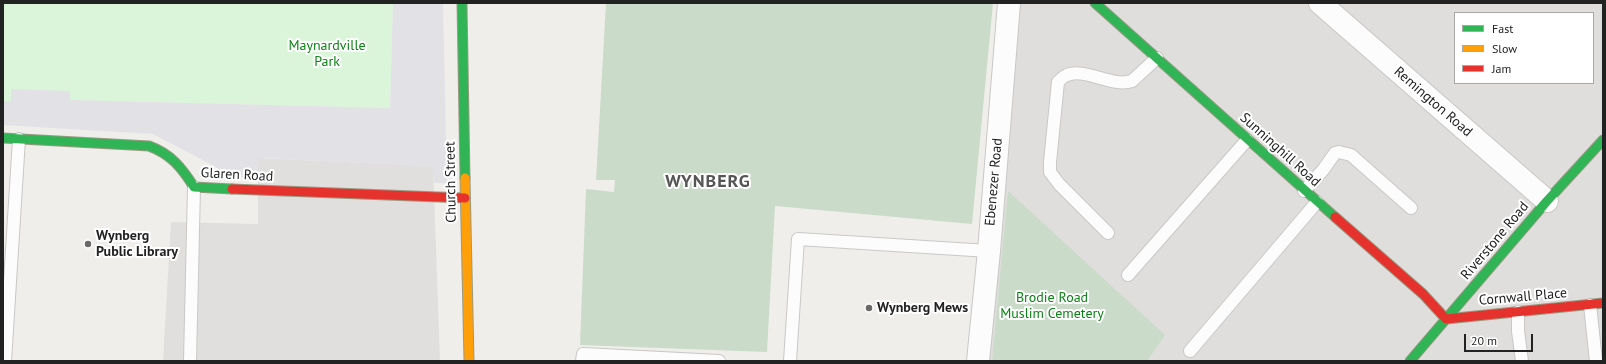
<!DOCTYPE html>
<style>
body{margin:0}
#map{position:relative;width:1606px;height:364px;overflow:hidden;background:#f0eeeb;font-family:"PT Sans",sans-serif}
canvas{display:block}
.frame{position:absolute;inset:0;border:4px solid #222;pointer-events:none}
.legend{position:absolute;left:1454px;top:12px;width:140px;height:72px;box-sizing:border-box;background:#fff;border:1px solid #a7a7a7;margin:0;padding:5px 7px;list-style:none;font-size:12px;color:#222}
.legend li{display:flex;align-items:center;gap:8px;height:20px}
.legend b{width:20px;border:1px solid #a7a7a7}
.scale{position:absolute;left:1464px;top:334px;width:69px;height:18px;box-sizing:border-box;border:2px solid #222;border-top:0;padding-left:5px;font-size:12px;line-height:14px;white-space:nowrap;color:#222;-webkit-text-stroke:3px #fff;paint-order:stroke}
</style>
<div id="map">
<canvas width="1606" height="364"></canvas>
<div class="frame"></div>
<ul class="legend">
<li><b style="height:5px;background:#30b455"></b>Fast</li>
<li><b style="height:5px;background:#ff9f0a"></b>Slow</li>
<li><b style="height:5px;background:#e5322d"></b>Jam</li>
</ul>
<div class="scale">20 m</div>
</div>
<script>
const c = document.querySelector('canvas').getContext('2d');
c.lineJoin = 'round';
function fill(path, color) { c.fillStyle = color; c.fill(path, 'evenodd'); }
function stroke(path, color, width, dash) { c.strokeStyle = color; c.lineWidth = width; c.lineCap = dash ? 'butt' : 'round'; c.setLineDash(dash || []); c.stroke(path); }
function write(font, color, halo, rows, align = 'center') {
  c.font = font + ' "PT Sans",sans-serif'; c.lineWidth = 4; c.setLineDash([]); c.textBaseline = 'middle'; c.strokeStyle = halo; c.fillStyle = color; for (const [text, x, y, turn = 0] of rows) {
    c.save(); c.translate(x, y); c.rotate((+turn || 0) * Math.PI / 180); c.textAlign = isNaN(turn) ? turn : align; if (halo) c.strokeText(text, 0, 0); c.fillText(text, 0, 0); c.restore();
  }
}
fill(new Path2D(`
 M1009,3H1603V361H986ZM1455,13H1593V83H1455Z`), '#dfdedc');
fill(new Path2D(`
 M606,3H993L972,224L775,206L767,352L580,345L586,189L614,192L615,180H596Z
 M1008,191L1165,335L1147,361H992Z`), '#cadbca');
fill(new Path2D(`
 M3,3H393L390,108L70,100V91L11,90V101H3Z`), '#daf5da');
fill(new Path2D(`
 M258,158L433,166L440,361H163L171,222L258,224Z`), '#e0dfde');
fill(new Path2D(`
 M393,3H443L447,182L445,183H434L432,166L259,158L258,172L255,176L251,178L235,177L153,134L3,125V101H11V89L70,91V100L390,108Z`), '#e2e1e5');
const lane = new Path2D(`
 M1304,191L1323,170L1335,153L1339,152L1351,155L1411,208
 M1108,233L1059,184L1050,172V162L1058,82C1060,80 1063,77 1065,76C1084,66 1111,88 1132,81L1157,58
 M1128,275L1247,140
 M1590,305L1596,361
 M1518,312V331L1522,361
 M1190,351L1317,202
 M5,361L19,139
 M190,361L194,187
 M582,361L583,354L719,361
 M790,361L798,239L989,251`);
const street = new Path2D(`
 M1320,3L1547,201
 M978,361L989,251L1009,3`);
const fast = new Path2D(`
 M462,3L465,178
 M1095,3L1335,217
 M3,138L149,146C171,154 182,168 194,187L232,189
 M1410,361L1547,201L1603,140`);
const slow = new Path2D(`
 M465,178L469,361`);
const jam = new Path2D(`
 M232,189L465,198
 M1335,217L1423,294L1446,319L1603,303`);
stroke(lane, '#c9c8c7', 14);
stroke(street, '#c9c8c7', 24);
stroke(fast, '#999a82', 11);
stroke(slow, '#999a82', 11);
stroke(jam, '#999a82', 11);
stroke(lane, '#fdfcfc', 12);
stroke(street, '#fdfcfc', 22);
stroke(fast, '#30b455', 9);
stroke(slow, '#ff9f0a', 9);
stroke(jam, '#e5322d', 9);
for (const [x, y, r, color] of [
 [88,244,4,"#6a6968"],
 [869,308,4,"#6a6968"]
]) { const dot = new Path2D(); dot.arc(x, y, r, 0, 2 * Math.PI); c.fillStyle = color; c.fill(dot); stroke(dot, '#fff', 1.5); }
write('14px', '#0c8416', '#fff', [
 ["Maynardville",327,46],
 ["Park",327,62],
 ["Brodie Road",1052,298],
 ["Muslim Cemetery",1052,314]
]);
write('14px', '#222', '#fff', [
 ["Remington Road",1433,102,41],
 ["Sunninghill Road",1280,150,42],
 ["Glaren Road",237,175,3],
 ["Church Street",451,182,-91],
 ["Ebenezer Road",994,182,-85],
 ["Riverstone Road",1495,241,-50],
 ["Cornwall Place",1523,297,-5]
]);
write('bold 14px', '#222', '#fff', [
 ["Wynberg",96,236],
 ["Public Library",96,252],
 ["Wynberg Mews",877,308]
], 'left');
c.letterSpacing = '1px';
write('bold 18px', '#555', '#fff', [
 ["WYNBERG",708,182]
]);
c.letterSpacing = '0px';
</script>
